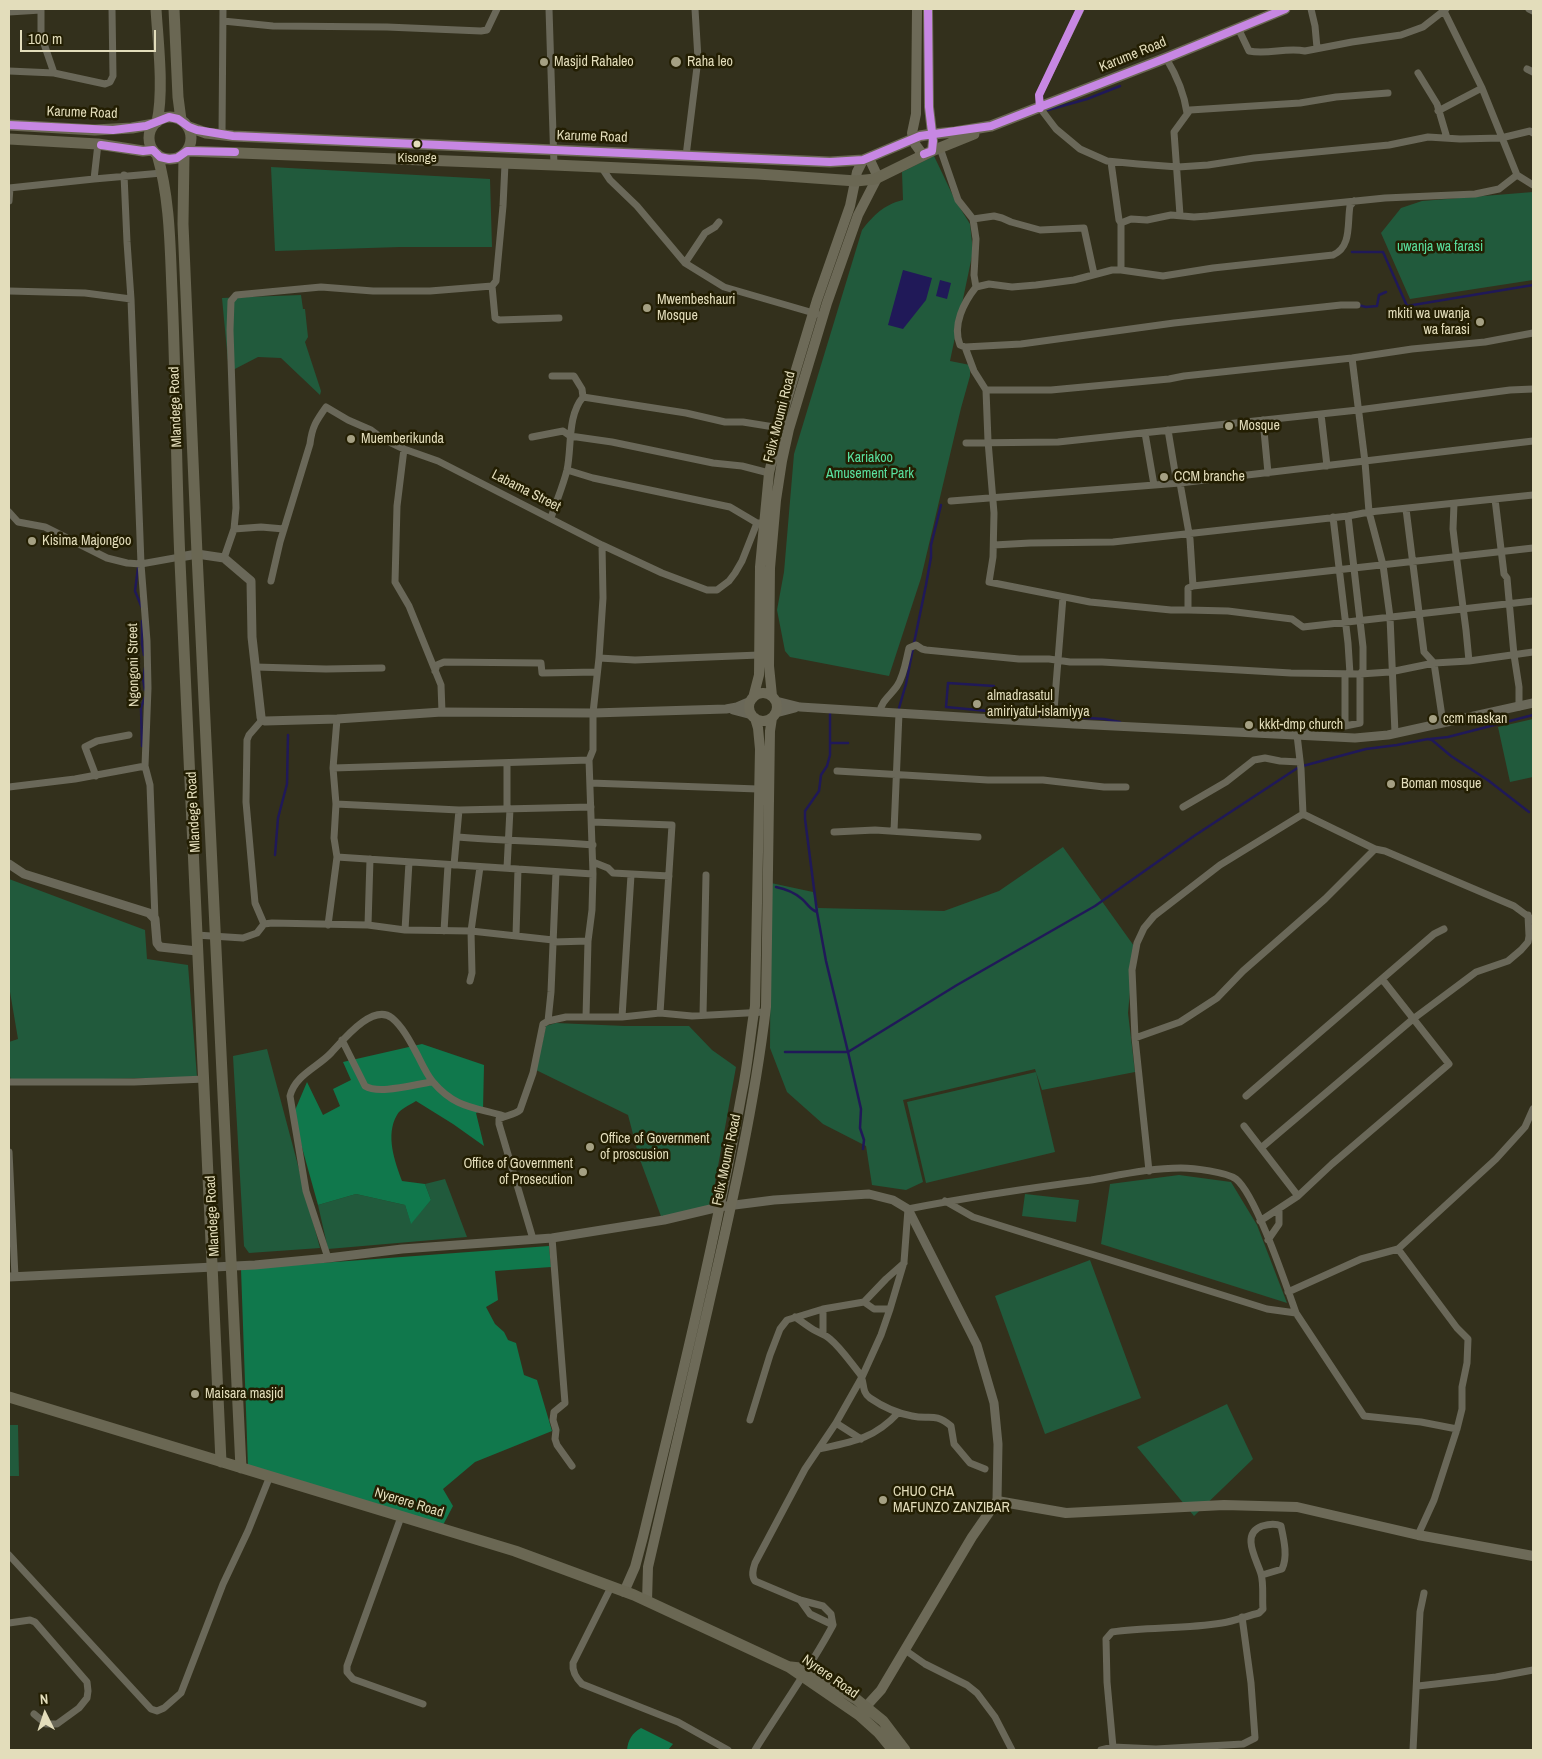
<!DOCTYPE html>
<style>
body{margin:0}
#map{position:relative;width:1542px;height:1759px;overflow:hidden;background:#33301c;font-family:"Archivo Narrow",sans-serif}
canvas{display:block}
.frame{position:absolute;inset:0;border:10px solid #e3ddbb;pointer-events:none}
.north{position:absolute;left:20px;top:1689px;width:50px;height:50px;-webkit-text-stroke:4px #231e02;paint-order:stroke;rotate:356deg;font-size:14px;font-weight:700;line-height:20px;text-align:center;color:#e3ddbb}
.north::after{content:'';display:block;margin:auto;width:18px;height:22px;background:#e3ddbb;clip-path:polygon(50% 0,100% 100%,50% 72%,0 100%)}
.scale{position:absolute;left:20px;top:30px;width:136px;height:22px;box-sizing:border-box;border:2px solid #e3ddbb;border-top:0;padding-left:6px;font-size:15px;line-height:18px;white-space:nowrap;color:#e3ddbb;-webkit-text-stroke:4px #231e02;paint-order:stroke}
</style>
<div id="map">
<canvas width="1542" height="1759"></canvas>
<div class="frame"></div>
<div class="north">N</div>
<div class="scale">100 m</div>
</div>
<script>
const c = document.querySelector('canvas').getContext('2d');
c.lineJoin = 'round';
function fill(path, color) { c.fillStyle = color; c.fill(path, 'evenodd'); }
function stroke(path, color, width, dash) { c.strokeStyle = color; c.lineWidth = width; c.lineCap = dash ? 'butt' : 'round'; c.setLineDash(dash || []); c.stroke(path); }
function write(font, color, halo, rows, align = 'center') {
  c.font = font + ' "Archivo Narrow",sans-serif'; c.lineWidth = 5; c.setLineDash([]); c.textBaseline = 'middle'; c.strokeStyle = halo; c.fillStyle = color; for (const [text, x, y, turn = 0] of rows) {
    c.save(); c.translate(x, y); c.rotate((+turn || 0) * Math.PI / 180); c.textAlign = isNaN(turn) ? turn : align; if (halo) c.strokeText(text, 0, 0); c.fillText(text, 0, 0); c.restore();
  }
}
fill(new Path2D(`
 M934,156L955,200L970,224L972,242V256L950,361L970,365V376L961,408L921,578L889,676L790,657L785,651L777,610L784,572L794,454L862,230C874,215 883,205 903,200L902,172Z
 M271,167L490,179L492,247H400L275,251Z
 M1533,192V280L1410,299L1381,233L1401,208L1422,201Z
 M301,295L303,309H305L308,337L305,342L321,391L320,395L281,358L258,357L229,372L222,298Z
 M1533,719V777L1510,782L1498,727Z
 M1063,847L1134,946L1128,1013L1135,1072L1042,1090L1035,1069L903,1100L923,1182L906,1190L872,1185L866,1146L823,1124L787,1092L770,1048L771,883L813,892L818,908L944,911L999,891Z
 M9,879L145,930L147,959L188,965L197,1077L11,1081L9,1071V1042L18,1039L9,986Z
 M556,1023L625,1026H689L712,1050L736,1067L711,1205L662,1219L639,1157L628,1115L536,1070L546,1026Z
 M267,1049L320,1248L249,1253L244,1246L233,1056Z
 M1036,1072L1055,1152L926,1183L907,1102Z
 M1179,1175L1231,1182L1257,1225L1287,1303L1101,1244L1110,1184Z
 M445,1179L467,1237L328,1249L318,1205L356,1194L405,1205L411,1223L431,1200L425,1184Z
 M1025,1194L1079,1200L1076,1222L1022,1216Z
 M1090,1260L1141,1398L1045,1434L995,1296Z
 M1227,1404L1253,1459L1194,1516L1137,1447Z
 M9,1425H18L19,1476H9Z`), '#215a3c');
fill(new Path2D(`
 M422,1044L484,1065L483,1110L476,1113L484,1146L453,1124L416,1101C410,1105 400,1109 397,1115C385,1135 395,1162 402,1181L425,1184L431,1200L411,1224L405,1205L356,1194L318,1205L293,1115L307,1082L323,1115L340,1106L333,1089L351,1080L343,1062Z
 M549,1246L551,1267L495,1271L498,1300L486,1307L495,1324L504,1332L508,1340L516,1343L524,1375L537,1380L552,1431L475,1462L443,1489L453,1506L442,1527L248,1467L241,1269Z
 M641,1728L673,1744L668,1750H627C628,1740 632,1733 641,1728Z`), '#10784c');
fill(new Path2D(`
 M903,270L932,278L926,300L903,329L888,325Z
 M940,280L951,283L947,299L936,296Z`), '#201958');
stroke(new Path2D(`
 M1048,110L1087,99L1120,86
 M1352,252H1383L1407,306L1533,285
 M1358,305L1366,307L1377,306L1379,295L1386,292
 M138,568L135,591L142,608
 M142,621V644L144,655
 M914,643L926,585L931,557V545L941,505
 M145,668L143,679L145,690
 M994,686L948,683L946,707L1008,713L1104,719L1120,722
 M899,708L906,684L913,648
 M1430,739L1448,737L1533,715
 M830,743H848
 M1397,745L1428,739L1432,740L1451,756L1489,781L1529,812
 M142,746L141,708L145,697
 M275,855L278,818L287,784L288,735
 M776,887C786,889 794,892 802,899C808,904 809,909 817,912
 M785,1052H848L826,961L817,912L805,819V811L819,791L821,775L827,766L830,755V714
 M863,1149L864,1140L860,1128L861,1109L848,1052L957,985L1095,906L1194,836L1299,767L1366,749L1397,745`), '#201958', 2.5);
stroke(new Path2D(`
 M41,9V35L54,73
 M549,9L554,165
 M1081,9L1039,95L1040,108L1056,129L1080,149L1107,161L1138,164L1178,167L1208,165L1254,158L1389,145L1428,137L1460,139L1501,138L1530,131L1533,133
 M1311,9L1315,26L1317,48
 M1443,9L1482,88L1517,175L1533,185
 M1529,9L1533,11
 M9,12L41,10
 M223,21L273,26L387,27L481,31L487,30L497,9
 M1238,28L1249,51C1268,55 1286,47 1305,51L1352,42L1401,35L1423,27L1446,9
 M1166,58C1177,76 1184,92 1187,113
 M1527,69L1533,72
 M9,71L54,73L105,84L110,82L113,76L112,9
 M1418,73L1437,104L1447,138
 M1438,111L1482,88
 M222,135L223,9
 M940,148L958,200L973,219L976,239L974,275L976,287L989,284L1012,287L1036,285L1074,280L1112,270H1121L1163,276L1213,268L1333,255C1352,247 1347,223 1350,206L1354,201
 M686,156L698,59L695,9
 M1111,162L1119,220L1121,223
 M602,168L610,180L637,206L685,263L724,287L817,314
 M124,175L127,242L131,299L141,564L147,641L148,688L145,766L150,785L155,919
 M94,179L162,173
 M9,188L94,179L98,144
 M9,201L10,188
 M1180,215L1174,132L1190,110L1300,103L1336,97L1388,93
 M973,219L994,216L1002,218L1011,222L1040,230L1084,228L1094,274
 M685,263L705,233L715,227L719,222
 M1121,270V223L1131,219L1147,220L1171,215L1194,217L1208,216L1385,198L1475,194L1499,189L1517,175
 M492,286L495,318L499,320L559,318
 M976,287C964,302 952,325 960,345L965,347L1021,344L1174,323L1341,305H1357
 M9,291L85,293L131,299
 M965,347L974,371L986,390L988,441L994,513L993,557L989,582L1090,602L1171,610H1188
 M1352,358L1365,462L1369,512L1383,565L1390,617L1395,733
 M552,376H574L582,389L583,397
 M986,390H1051L1169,379L1184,376L1352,358L1412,349L1485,342L1533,333
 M583,397L686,413L725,422H743L774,427L778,431
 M1321,414L1327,466
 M1263,420L1268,473
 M1168,430L1176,478L1180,483L1190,539L1193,586
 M1145,433L1154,485
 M532,437L563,431L570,436L612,442L713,463L742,466L769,473
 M966,443L1058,442L1358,410L1510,390L1533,389
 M404,449L397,506L395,582L409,606L441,685L442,712
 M567,470L593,478L730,507L757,523H760
 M1495,499L1504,574L1507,578L1514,655L1519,687V707
 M951,501L1180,483L1533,441
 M1454,504L1453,529L1455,546L1466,630L1469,661
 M1406,509L1424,652L1434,663L1443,723
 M9,512L18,522L45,527L107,558L127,563L141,564L180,557
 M1333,517L1348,643L1350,674
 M551,518C556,502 563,486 567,470C572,447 567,416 583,397
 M234,529L236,508L230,330L231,301L236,295L321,287L373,291H430L492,286L496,281L503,206L505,164
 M994,545L1030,543L1113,542L1348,516L1369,512L1533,495
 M1533,548L1193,586L1188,588V610L1228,611L1292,619L1303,627L1533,601
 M224,558L234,529L261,527L284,529
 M271,581L280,542L310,444C312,427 316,421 326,407L348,420L371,430L383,439L404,449L438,461L602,545L662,573L707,590H717L729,581L735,573L742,561L757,523
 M599,658L635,660L759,655
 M255,667L326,669L382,668
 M435,671L437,665L444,662L541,663L542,673L597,672
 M880,712C881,701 891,695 897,686C904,676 906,660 909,648L916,645L922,649L926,650L1019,659H1049L1070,662H1102L1291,673L1360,674L1390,672L1434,663L1469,661L1533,652
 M262,720L249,735L247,740L246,802L255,903L264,924
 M1053,723L1063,597
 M1345,726L1360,723V674L1363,670V647L1348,516
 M507,763V809
 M333,768L589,760
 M837,771L988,780H1043L1104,787H1126
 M96,776L85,747L97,741L129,735
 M590,783L758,789
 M9,787L75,779L145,766
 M336,804L459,810L591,807
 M1183,807L1226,782L1254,760L1265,758L1280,761L1300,762
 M1303,814L1375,849L1385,851L1514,906L1533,920
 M1303,814L1301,769L1297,735C1311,725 1328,725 1345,726V674
 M592,822L672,825L660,1013
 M894,831L899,713
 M834,832L875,830L978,837
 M458,837C503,841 548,841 593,845
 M337,857L593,874L589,760L593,750V713L599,658L603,598L602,545
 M593,862L608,868L613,873L669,876
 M454,865L459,810
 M480,867L471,931L553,940
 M507,868L510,809
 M328,925L337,857L334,838L336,804L333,768L337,719
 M368,925L370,859
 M405,930L409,862
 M444,931L448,865
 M196,935L243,938L257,933L264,924L272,923L368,925L405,930L471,931L472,973L470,981
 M516,935L518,869
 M553,942L588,941L592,910L593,874
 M703,1015L706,875
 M586,1017L588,941
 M622,1017L631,875
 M548,1021L551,992L556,872
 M1135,1038L1180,1022L1217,998L1243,971L1325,899L1375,849
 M342,1040L365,1086C379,1095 415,1084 432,1082
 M9,1082H134L205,1079
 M1246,1096L1434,934L1444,929
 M1244,1126L1298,1196L1332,1164L1449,1064L1382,979
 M1261,1148L1413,1019L1476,972L1508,961L1521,950L1528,942L1529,936L1528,915
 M9,1152L15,1277
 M1149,1171L1135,1038L1132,970L1137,943L1144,928L1154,916L1220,865L1303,814
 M1260,1221L1298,1196
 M552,1238L565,1403L554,1412L553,1420L556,1430L555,1439L557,1445L572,1466
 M533,1239L499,1124V1119C506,1115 515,1115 520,1110L533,1073L543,1024L548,1021L566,1017H622L660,1013L692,1016L765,1012
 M1268,1240L1279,1224V1209
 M1398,1249L1457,1328L1468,1339L1467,1363L1462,1387V1409L1457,1429L1434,1500L1418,1535
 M328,1258L306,1191L290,1096C295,1075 318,1067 331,1053C344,1039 373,1003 392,1018C403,1027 411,1043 418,1056C422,1064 427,1075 433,1082C455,1108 474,1107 504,1116
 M1288,1292L1361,1259L1398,1249L1496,1159L1525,1127L1533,1109
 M864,1302L874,1309H890
 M823,1309V1334
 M1296,1313L1364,1416L1421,1422L1457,1429
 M795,1317C801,1321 807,1326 814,1330C819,1333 825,1334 830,1339C841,1348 851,1363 860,1374C865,1382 861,1392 870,1398C883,1407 896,1413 912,1416C930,1420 934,1412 951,1426L954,1444L970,1463L985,1469
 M750,1420L770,1355L780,1329L787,1320L823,1309L864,1302L886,1279L904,1263
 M836,1423L861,1439
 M819,1449C852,1442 874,1439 898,1413
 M401,1517L347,1666V1672L353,1679L423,1704
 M9,1555L151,1709L157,1711L164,1708L181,1693L223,1584L248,1531L270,1476
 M611,1587L573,1663C572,1672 576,1678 582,1684L678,1722L728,1750
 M800,1600L810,1614L833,1625
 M9,1623L30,1620L35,1622L87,1682L88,1691L87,1698L79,1708L57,1724H46L34,1714
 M905,1650L925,1664L967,1685L977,1693L995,1717L1012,1750
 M1418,1686L1496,1677L1533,1670
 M1113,1747L1107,1682L1106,1639L1112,1632C1149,1627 1185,1629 1222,1623C1234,1621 1247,1616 1259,1613L1263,1609C1262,1598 1264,1584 1261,1574C1257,1560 1240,1534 1262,1526C1269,1524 1275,1523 1281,1526C1284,1540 1288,1557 1282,1569L1262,1575
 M755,1750C781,1708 810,1668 833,1625L831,1614L823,1606L800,1600L755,1581C751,1576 753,1569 755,1563L805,1469L836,1423L862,1377L881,1335L890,1309L904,1262L908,1209C969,1197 1030,1188 1091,1180C1120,1175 1151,1168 1181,1168C1193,1168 1227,1172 1236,1179C1256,1195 1286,1285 1296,1313L1267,1309L973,1217L945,1201
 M1101,1750L1113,1747L1156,1749L1243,1744L1255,1738L1251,1683L1242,1617
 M1413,1750L1420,1612L1424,1593`), '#6a6859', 7);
stroke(new Path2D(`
 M180,557L197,554L224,558L251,581L252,637L261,717L262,720L265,721L337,719L442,712L593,713L726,709L737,707L751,701
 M776,701L800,707L1074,724L1355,738L1388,735L1533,703
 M733,710L752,715
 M776,713L795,708
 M9,864L24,874L149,913L155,919L157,943L160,947L197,951
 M9,1277L255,1265L328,1258L402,1249L552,1238L664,1220L719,1207L774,1200L869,1194L893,1200L908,1209L977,1345L994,1403L998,1444L997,1501`), '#6a6859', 9);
stroke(new Path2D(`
 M917,9L916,114L912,133L915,144L923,155
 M928,9L929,107L933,141L932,151
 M749 707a14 14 0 1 1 28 0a14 14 0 1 1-28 0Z
 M772,696L769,666L770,568L776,500L782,461L789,429L827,303L858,215L876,180V173L869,158
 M753,698L759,675L760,567L769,473L785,406L817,300L850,206L857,172L863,160
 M624,1592L635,1567L643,1537C679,1389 715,1242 742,1092C748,1064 750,1035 755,1006L760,749L758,728L755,718
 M647,1601L648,1567C668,1481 688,1394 708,1308C731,1208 754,1109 766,1007L770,731L772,718
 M861,1712L881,1690L972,1537L997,1501L1066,1513L1224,1505L1297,1507L1418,1535L1533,1556`), '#6d6a58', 10);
stroke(new Path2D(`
 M156,9C158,42 164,90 157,122
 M174,9L178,97L181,120
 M149 138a21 21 0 1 1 42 0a21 21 0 1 1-42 0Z
 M9,125L95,130L132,128L154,124
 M189,127L206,133L233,136L830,162L863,160L920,136L932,134L955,132L991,126L1166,58L1285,9
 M9,139L98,144L143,151L153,150
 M187,151L554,165L758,174L856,181L875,179L932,151L974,134
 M157,154C170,199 170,245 172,291C176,381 176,471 180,561C192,861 209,1161 221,1462
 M184,154L183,224L197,554L241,1468
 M9,1397L515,1551L634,1595L789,1667L859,1715L879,1733L893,1750
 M791,1667L809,1669L856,1699L883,1721L905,1750`), '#6a6753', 11);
stroke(new Path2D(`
 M1040,108L1039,95L1080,9
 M9,125L113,130L146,126L169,117L178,119L189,127L197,130L233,136L830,162L863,160L920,136L991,126L1166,58L1285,9
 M101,145L143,151L153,150L160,157L169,159L177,158L187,151L235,152
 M924,154L932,151L933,141L929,107L928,9`), '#c787e3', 8);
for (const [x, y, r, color] of [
 [544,62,5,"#a5a083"],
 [676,62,6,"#a5a083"],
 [417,144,4.5,"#e3ddbb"],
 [647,308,5,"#a5a083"],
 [1480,322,5,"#a5a083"],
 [1229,426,5,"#a5a083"],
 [351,439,5,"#a5a083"],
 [1164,477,5,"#a5a083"],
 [32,541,5,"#a5a083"],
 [977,704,5,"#a5a083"],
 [1433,719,5,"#a5a083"],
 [1249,725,5,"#a5a083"],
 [1391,784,5,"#a5a083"],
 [590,1147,5,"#a5a083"],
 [583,1172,5,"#a5a083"],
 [195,1394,5,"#a5a083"],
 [883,1500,5,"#a5a083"]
]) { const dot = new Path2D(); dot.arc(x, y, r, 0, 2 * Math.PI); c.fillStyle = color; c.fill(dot); stroke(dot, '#231e02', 2); }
write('13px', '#e3ddbb', '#231e02', [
 ["Kisonge",417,159]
]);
write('14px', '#e3ddbb', '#231e02', [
 ["Karume Road",1133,55,-22],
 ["Karume Road",82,113,2],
 ["Karume Road",592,137,2],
 ["Mlandege Road",176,407,-92],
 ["Felix Moumi Road",780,417,-76],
 ["Labama Street",526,491,27],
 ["Ngongoni Street",134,665,-91],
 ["Mlandege Road",194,812,-93],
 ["Felix Moumi Road",727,1160,-78],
 ["Mlandege Road",213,1216,-93],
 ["Nyerere Road",409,1503,17],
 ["Nyrere Road",830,1677,35]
]);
write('14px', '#e3ddbb', '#231e02', [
 ["Masjid Rahaleo",554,62],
 ["Raha leo",687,62],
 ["Mwembeshauri",657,300],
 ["Mosque",657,316],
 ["mkiti wa uwanja",1470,314,"right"],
 ["wa farasi",1470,330,"right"],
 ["Mosque",1239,426],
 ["Muemberikunda",361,439],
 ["CCM branche",1174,477],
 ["Kisima Majongoo",42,541],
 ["almadrasatul",987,696],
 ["amiriyatul-islamiyya",987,712],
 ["ccm maskan",1443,719],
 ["kkkt-dmp church",1259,725],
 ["Boman mosque",1401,784],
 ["Office of Government",600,1139],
 ["of proscusion",600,1155],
 ["Office of Government",573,1164,"right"],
 ["of Prosecution",573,1180,"right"],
 ["Maisara masjid",205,1394],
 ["CHUO CHA",893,1492],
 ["MAFUNZO ZANZIBAR",893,1508]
], 'left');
write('14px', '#59e09e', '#231e02', [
 ["uwanja wa farasi",1440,247],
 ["Kariakoo",870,458],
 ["Amusement Park",870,474]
]);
</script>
